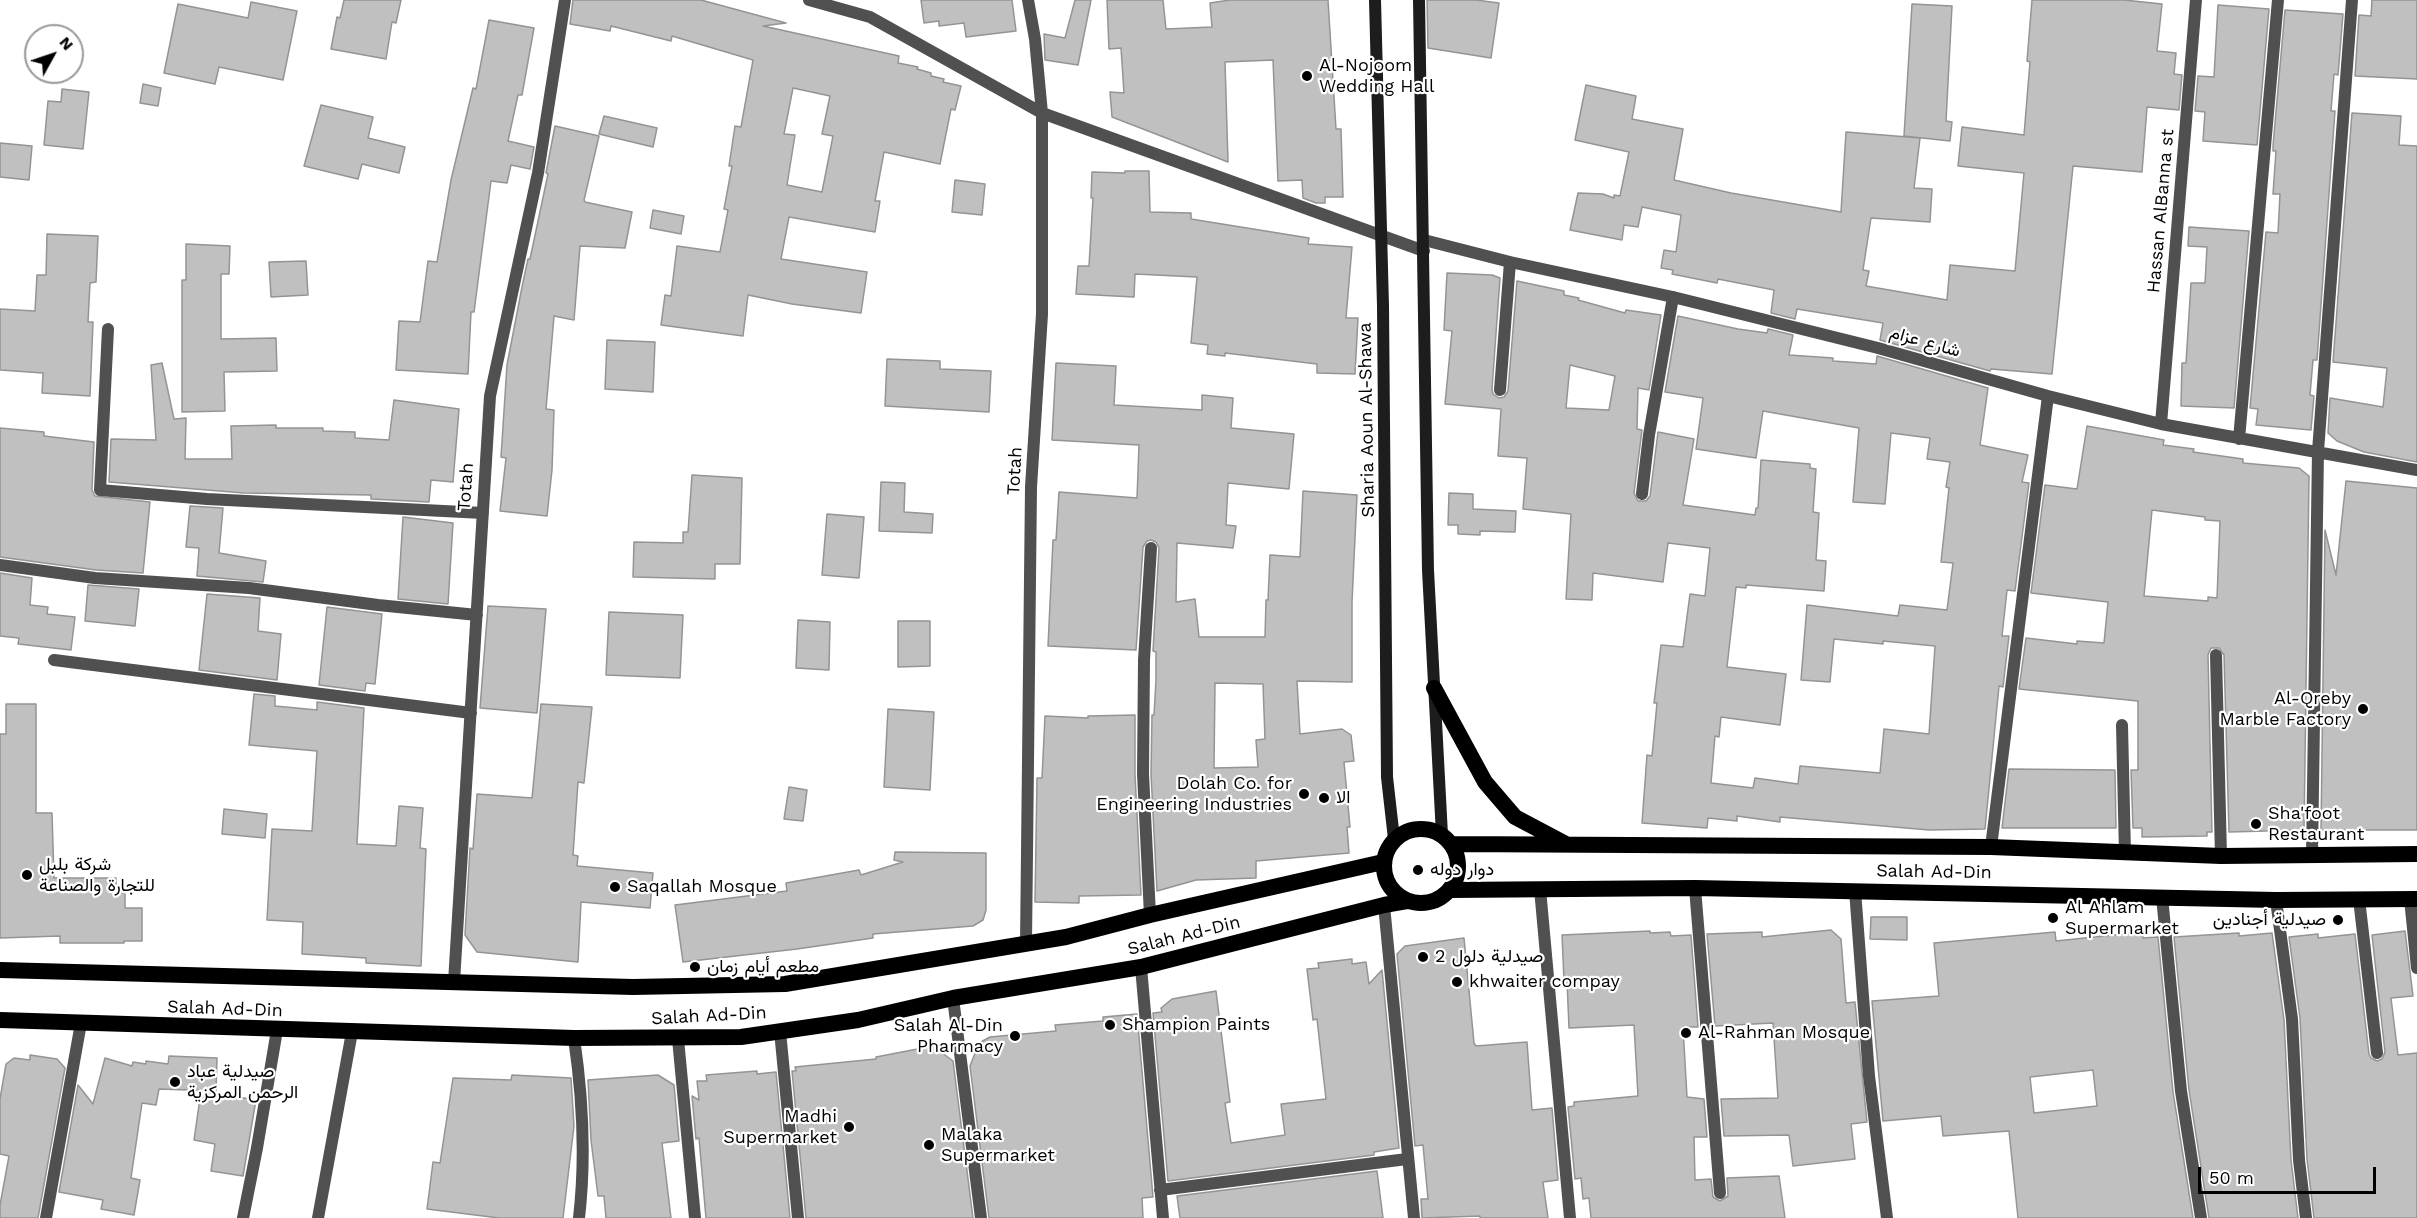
<!DOCTYPE html>
<meta charset="utf-8">
<style>
body{margin:0}
#map{position:relative;width:2417px;height:1218px;overflow:hidden;background:#fff;font-family:"Work Sans",sans-serif}
canvas{display:block}
.north{position:absolute;left:24px;top:24px;width:60px;height:60px;box-sizing:border-box;background:#fff;border:2px solid #999;border-radius:50%;rotate:50deg;font-size:16px;font-weight:700;line-height:24px;text-align:center;color:#000}
.north::after{content:'';display:block;margin:auto;width:21px;height:27px;background:#000;clip-path:polygon(50% 0,100% 100%,50% 72%,0 100%)}
.scale{position:absolute;left:2198px;top:1167px;width:178px;height:27px;box-sizing:border-box;border:3px solid #000;border-top:0;padding-left:8px;font-size:18px;line-height:21px;white-space:nowrap;color:#000;-webkit-text-stroke:4px #fff;paint-order:stroke}
</style>
<div id="map">
<canvas width="2417" height="1218"></canvas>
<div class="north">N</div>
<div class="scale">50 m</div>
</div>
<script>
const c = document.querySelector('canvas').getContext('2d');
c.lineJoin = 'round';
function fill(path, color) { c.fillStyle = color; c.fill(path, 'evenodd'); }
function stroke(path, color, width, dash) { c.strokeStyle = color; c.lineWidth = width; c.lineCap = dash ? 'butt' : 'round'; c.setLineDash(dash || []); c.stroke(path); }
function write(font, color, halo, rows, align = 'center') {
  c.font = font + ' "Work Sans",Vazirmatn,sans-serif'; c.lineWidth = 4.5; c.setLineDash([]); c.textBaseline = 'middle'; c.strokeStyle = halo; c.fillStyle = color; for (const [text, x, y, turn = 0] of rows) {
    c.save(); c.translate(x, y); c.rotate((+turn || 0) * Math.PI / 180); c.textAlign = isNaN(turn) ? turn : align; if (halo) c.strokeText(text, 0, 0); c.fillText(text, 0, 0); c.restore();
  }
}
const building = new Path2D(`
 M344,0H401L396,23L392,22L386,59L331,49L337,17L340,18Z
 M573,0H701L786,23L763,26L899,56L898,63L918,67L917,69L931,73V76L944,79L943,82L961,86L955,110L951,109L940,164L884,152L875,201H880L875,232L789,217L781,259L867,272L861,313L792,304L748,295L743,336L661,325L665,295L671,296L677,246L720,252L728,210L724,209L732,166H729L735,126L741,127L753,60L672,36L671,41L611,26L610,31L570,24ZM793,88L830,96L822,134L833,136L822,192L787,185L795,135L784,134Z
 M921,0H1012L1016,31L966,37L964,23L939,26V21L924,23Z
 M1075,0H1091L1078,65L1045,60L1044,34L1065,38Z
 M1107,0H1163L1166,29L1212,27L1210,3L1230,0H1328L1336,129H1341L1343,197H1325V203H1316L1303,198L1302,180L1278,181L1273,60L1225,62L1228,162L1112,117L1110,92L1124,93L1121,48L1109,49Z
 M1427,0H1476L1499,3L1491,58L1428,48Z
 M2032,0H2124L2162,4L2157,51L2176,53L2174,74L2182,75L2179,110L2147,107L2142,172L2073,166L2052,374L1991,369L1990,371L1880,340L1883,323L1797,309L1795,319L1771,313L1774,290L1718,279L1717,283L1672,274L1673,270L1661,268L1664,250L1676,252L1681,215L1642,207L1638,227L1624,225L1622,240L1570,230L1578,193L1603,194L1614,198V195L1620,196L1629,152L1575,140L1586,85L1636,96L1632,119L1683,129L1674,180L1731,193L1841,212L1846,132L1920,138L1914,188L1932,189L1930,222L1871,218L1863,270L1869,271L1866,286L1947,300L1950,265L2015,271L2024,173L1958,166L1962,127L2024,135L2030,62L2027,61Z
 M2372,0H2417V79L2355,76L2359,15L2371,16Z
 M251,2L297,11L283,80L219,67L215,84L164,73L178,4L248,18Z
 M1912,4L1952,6L1946,121L1952,122L1950,141L1904,136Z
 M2218,5L2269,9L2257,145L2203,141L2205,112L2195,111L2198,76L2214,77Z
 M2285,10L2343,14L2338,75L2334,74L2331,111H2335L2317,360H2313L2310,395L2314,396L2311,430L2256,425L2258,409L2250,408L2266,232L2278,233L2280,194H2273L2276,151H2273V146Z
 M489,20L534,28L522,95H518L508,141L534,147L530,169L511,165L507,183L491,181L474,312H471L468,374L396,370L399,321L420,322L428,261L437,262L451,180L473,88L476,89Z
 M143,84L161,88L158,106L140,103Z
 M62,89L89,92L83,149L44,145L48,101L61,102Z
 M321,105L373,117L368,138L405,147L399,173L362,164L358,179L304,166Z
 M2352,113L2401,116L2399,145L2417,146V462L2364,452L2337,441L2328,433L2330,398L2383,407L2387,368L2333,362Z
 M604,116L657,128L653,147L599,134Z
 M555,126L599,136L584,200L585,202L632,212L625,248L580,246L574,320L554,316L546,409L554,410L552,470L547,516L500,511L506,458L501,457L507,365L522,287L528,259H530L548,174L546,173Z
 M0,143L32,146L29,180L0,177Z
 M1125,171H1149L1150,212L1191,213V219L1309,238L1308,244L1352,247L1346,318H1358L1355,374L1317,373V364L1225,353V356L1207,354L1208,345L1191,343L1197,277L1135,274L1134,297L1076,294L1078,266H1089L1093,198H1091L1092,172L1125,173Z
 M955,180L985,184L982,215L952,212Z
 M653,210L684,216L681,234L650,228Z
 M2189,227L2249,231L2234,408L2181,406L2182,363H2186L2191,283H2205L2207,247L2188,246Z
 M47,234L98,236L96,282L90,283L88,322H93L90,396L42,393L43,373L0,370V309L35,311L37,275H46Z
 M186,244L230,246L229,274H221V339L276,338L277,371L224,372L225,411L182,412V280H186Z
 M306,261L308,295L271,297L269,262Z
 M1447,273L1492,275L1500,278L1492,389L1493,394L1499,398L1504,397L1508,391L1517,281L1564,291V295L1579,298L1578,300L1625,313L1626,310L1661,315L1649,390L1638,388L1637,429L1642,430L1634,493L1638,501H1646L1650,496L1658,432L1694,439L1683,505L1755,515L1756,508H1758L1761,460L1810,464V468L1816,469L1813,512L1819,513L1816,560L1826,561L1824,591L1746,585V588L1736,587L1727,667L1786,674L1780,725L1721,717L1719,737L1715,736L1711,783L1753,788L1755,778L1798,784L1800,766L1880,773L1884,729L1929,734L1935,646L1883,641V644L1834,639L1830,682L1801,680L1807,605L1898,616L1900,605L1947,610L1953,563L1941,562L1949,488L1946,487L1950,462L1927,459L1930,438L1891,433L1885,504L1853,502L1859,428L1763,411L1756,458L1696,449L1703,398L1665,392L1678,316L1738,329L1767,333L1768,329L1793,335L1789,355L1833,358V361L1876,364L1877,356L1988,388L1980,445L2028,455L2022,482L2029,483L2015,591L2007,590L2002,636H2009L2003,687L1999,686L1985,829L1929,830L1780,817V822L1737,816V821L1708,818L1707,828L1642,823L1647,755L1652,756L1657,703H1654L1661,645L1683,647L1690,594L1705,596L1710,548L1668,543L1663,582L1593,573L1592,600L1566,599L1571,514L1523,509L1527,458L1498,456L1501,409L1445,404L1452,331L1444,330ZM1570,365L1615,376L1609,410L1566,408Z
 M607,340L655,342L653,392L605,389Z
 M887,359L940,361V369L991,371L989,412L885,406Z
 M162,363L174,419L186,418L185,459H232L231,426L276,425V428H323V431L355,432V438L389,440L394,400L459,409L453,482L431,480L429,502L371,499V495L244,493L109,482L111,439L156,440L151,365Z
 M1056,363L1116,366L1114,405L1202,410V395L1233,398L1231,428L1294,434L1289,489L1228,483L1226,525L1236,526L1233,548L1177,543L1176,602L1195,599L1199,637H1265L1266,600H1268L1270,555L1300,557L1303,491L1357,495L1352,602V682L1297,681L1300,734L1342,729L1351,735L1354,761L1344,762L1350,827H1347L1349,853L1256,861V878L1196,880L1157,891L1151,774L1152,715H1154L1156,680V652L1153,651L1159,548L1156,542L1151,540L1147,541L1143,547L1136,650L1048,646L1053,540H1056L1059,492L1137,498L1139,445L1052,440ZM1215,683L1263,684L1265,739L1256,740L1258,767L1214,768Z
 M2087,426L2164,440L2163,445L2194,449L2193,452L2243,459V463L2299,468L2309,476L2304,830L2229,832L2224,655L2219,648H2211L2208,655L2212,832H2207V836L2142,837V828H2133L2131,770H2138V701L2019,689L2026,638L2077,644V641L2104,643L2108,602L2031,593L2045,485L2077,489ZM2152,510L2205,517V520L2220,521L2217,598L2208,597V601L2144,596Z
 M0,428L44,432V436L94,442L92,490L95,496L150,502L143,573L96,570L0,557Z
 M692,475L742,478L740,564H715V579L633,577L634,542L683,543V532H688Z
 M2346,481L2417,488V830H2321L2325,530L2336,575Z
 M881,482L905,483L904,512L933,514L932,533L879,531Z
 M1449,493L1473,494V509L1516,511L1515,532L1480,531V535L1458,534V525H1448Z
 M190,506L223,508L219,553L266,561L263,582L197,576L199,548L186,547Z
 M827,514L864,517L859,578L822,575Z
 M403,517L453,523L448,604L398,599Z
 M0,573L32,578L30,605L48,607L47,614L75,617L71,650L18,644L19,638L0,636Z
 M88,585L139,589L135,626L85,621Z
 M207,594L260,598L258,631L281,634L277,680L199,670Z
 M488,606L546,609L537,713L480,708Z
 M327,607L382,614L375,684L366,683L365,691L319,685Z
 M609,612L683,615L680,678L606,675Z
 M798,620L830,622L829,670L796,668Z
 M898,621H930V666L898,667Z
 M254,694L275,696V706L317,710V702L364,708L357,844L396,846L399,806L423,808L420,848L426,849L421,966L366,963V958L302,954L303,922L267,920L272,829L312,831L317,751L249,745Z
 M6,704H36V813H52L54,878H116V893H125V908H142V941H124V943H60V936L0,938V734H6Z
 M541,704L592,707L584,783L578,782L573,855L578,856L577,866L653,873L650,908L581,902L578,962L477,952L465,935L470,848L473,849L477,794L532,798Z
 M888,709L934,712L930,790L884,787Z
 M1135,715V774L1141,895L1079,896V903L1035,902L1037,778H1042L1045,716L1088,718V716Z
 M2009,769L2115,770L2116,828H2002Z
 M789,787L807,790L803,821L784,819Z
 M224,809L267,814L265,838L222,834Z
 M895,852L986,853V910L983,920L973,926L873,934V938L797,949L683,962L675,905L787,891L786,883L859,870L861,875L903,862L894,860Z
 M1871,917H1907V940L1870,939Z
 M1831,930L1841,939L1846,1003L1855,1002L1867,1122L1851,1124L1855,1159L1793,1166L1789,1135L1724,1136L1721,1099L1778,1098L1773,1023L1715,1026L1707,934L1762,932V937Z
 M1650,931V933L1670,932L1671,936L1691,935L1698,1027H1683L1687,1097L1704,1099L1707,1137H1694L1695,1180L1711,1179L1713,1197L1720,1201L1728,1196L1727,1178L1779,1176L1785,1218H1591L1589,1198L1583,1199L1581,1178L1575,1179L1568,1107L1574,1106V1102L1638,1096L1634,1025L1569,1028L1567,981H1564L1562,935Z
 M2405,931L2413,996L2391,998L2398,1055L2417,1053V1218H2314L2307,1159L2300,1018L2289,937L2318,934V938L2355,934L2369,1054L2371,1058L2377,1061L2382,1059L2385,1052L2372,935Z
 M2055,932L2056,941L2142,932L2143,938L2158,937L2173,1092L2193,1218H2018L2009,1131L1943,1136L1941,1116L1883,1121L1872,1001L1939,996L1934,943ZM2093,1070L2097,1106L2034,1113L2030,1077Z
 M2239,933V936L2272,933L2284,1020L2291,1160L2298,1218H2209L2189,1090L2174,937Z
 M1464,938L1474,1043L1476,1046L1527,1042L1532,1110L1552,1108L1558,1180L1543,1182L1548,1218H1480V1216L1422,1218L1421,1199H1428L1423,1145L1415,1146L1397,954L1405,946Z
 M1352,959V964L1366,962L1369,984L1382,970L1399,1148L1374,1152V1155L1168,1181L1153,1013L1162,1012L1161,1008L1172,999L1216,991L1230,1102L1225,1103L1231,1143L1285,1135L1281,1104L1326,1099L1317,1019L1313,1020L1307,969L1319,968L1318,963Z
 M1137,1014L1153,1197L1142,1198L1143,1218H989L970,1066L979,1043L990,1037L1056,1031L1055,1025L1103,1021V1017Z
 M933,1046L953,1061L973,1218H806L792,1071H796L795,1067L876,1059V1057Z
 M30,1055L57,1059L65,1068L38,1218H0V1205L9,1156L0,1154V1099L6,1064L14,1058L30,1060Z
 M169,1056L217,1058L216,1091L159,1089L156,1105L142,1103L131,1178L140,1180L134,1215L101,1209L103,1200L59,1192L78,1085L93,1104L105,1058L132,1066L133,1062L146,1064V1061L168,1064Z
 M757,1071V1074L776,1072L790,1218H706L699,1138L696,1139L692,1096L699,1100L697,1081H707L706,1075Z
 M512,1075L571,1078L574,1126L563,1218H499L427,1209L433,1162L440,1163L453,1078L511,1080Z
 M658,1075L674,1085L679,1141L662,1143L671,1218H606L604,1196H598L591,1140L588,1080Z
 M201,1091L256,1100L243,1176L211,1171L215,1144L194,1140Z
 M1377,1171L1383,1218H1180L1177,1196Z`);
fill(building, '#c0c0c0');
stroke(building, '#949494', 1.5);
stroke(new Path2D(`
 M2216,655L2221,856
 M2122,725L2125,854
 M243,1218L257,1148L277,1030`), '#505050', 12);
stroke(new Path2D(`
 M809,0L870,17L1042,113L1424,251
 M1424,240L1510,262L1673,297L1878,348L2048,396L2161,424L2417,470
 M108,329L100,490L207,499L483,513
 M1500,390L1510,262
 M2161,424L2196,0
 M2239,439L2278,0
 M1642,494L1649,435L1673,297
 M0,565L95,578L249,588L378,605L477,615
 M54,660L471,713
 M1991,847L2048,396
 M2312,855L2318,451L2352,0
 M1695,888L1720,1193
 M1540,889L1570,1218
 M1855,890L1869,1076L1887,1218
 M2162,897L2181,1091L2201,1218
 M2359,899L2377,1053
 M2410,899L2417,968
 M2276,900L2292,1019L2299,1160L2306,1218
 M1384,905L1414,1218
 M1150,915L1143,774L1144,660L1151,548
 M1026,944L1031,487L1042,314V113L1035,39L1028,0
 M1141,967L1163,1218
 M454,982L490,396L538,173L565,0
 M953,998L981,1218
 M780,1031L798,1218
 M574,1038C583,1099 586,1157 579,1218
 M678,1039L695,1218
 M1160,1190L1407,1159
 M46,1218L81,1023
 M318,1218L352,1032`), '#505050', 12);
stroke(new Path2D(`
 M1375,0L1383,306L1387,777L1394,839
 M1419,0L1428,570L1442,835`), '#1d1d1d', 12);
stroke(new Path2D(`
 M1434,688L1485,782L1515,817L1566,844
 M1384 866a37 37 0 1 1 74 0a37 37 0 1 1-74 0Z
 M1451,844L1991,847L2221,856L2417,854
 M1450,890L1695,888L2276,900L2417,899
 M0,970L633,987L785,984L1066,937L1150,915L1383,862
 M0,1020L574,1038L741,1037L858,1020L953,998L1141,967L1384,905L1407,901`), '#000', 16);
for (const [x, y, r, color] of [
 [1307,76,6,"#000"],
 [2363,709,6,"#000"],
 [1304,794,6,"#000"],
 [1324,798,6,"#000"],
 [2256,824,6,"#000"],
 [1418,870,6,"#000"],
 [27,875,6,"#000"],
 [615,887,6,"#000"],
 [2053,918,6,"#000"],
 [2338,920,6,"#000"],
 [1423,957,6,"#000"],
 [695,967,6,"#000"],
 [1457,982,6,"#000"],
 [1110,1025,6,"#000"],
 [1686,1033,6,"#000"],
 [1015,1036,6,"#000"],
 [175,1082,6,"#000"],
 [849,1127,6,"#000"],
 [929,1145,6,"#000"]
]) { const dot = new Path2D(); dot.arc(x, y, r, 0, 2 * Math.PI); c.fillStyle = color; c.fill(dot); stroke(dot, '#fff', 2); }
write('18px', '#000', '#fff', [
 ["Al-Nojoom",1319,66],
 ["Wedding Hall",1319,87],
 ["Al-Qreby",2351,699,"right"],
 ["Marble Factory",2351,720,"right"],
 ["Dolah Co. for",1292,784,"right"],
 ["Engineering Industries",1292,805,"right"],
 ["الا",1336,798],
 ["Sha'foot",2268,814],
 ["Restaurant",2268,835],
 ["شركة بلبل",39,865],
 ["للتجارة والصناعة",39,886],
 ["دوار دوله",1430,870],
 ["Saqallah Mosque",627,887],
 ["Al Ahlam",2065,908],
 ["Supermarket",2065,929],
 ["صيدلية أجنادين",2326,920,"right"],
 ["صيدلية دلول 2",1435,957],
 ["مطعم أيام زمان",707,967],
 ["khwaiter compay",1469,982],
 ["Shampion Paints",1122,1025],
 ["Salah Al-Din",1003,1026,"right"],
 ["Pharmacy",1003,1047,"right"],
 ["Al-Rahman Mosque",1698,1033],
 ["صيدلية عباد",187,1072],
 ["الرحمن المركزية",187,1093],
 ["Madhi",837,1117,"right"],
 ["Supermarket",837,1138,"right"],
 ["Malaka",941,1135],
 ["Supermarket",941,1156]
], 'left');
write('18px', '#000', '#fff', [
 ["Hassan AlBanna st",2161,211,-85],
 ["شارع عزام",1925,342,16],
 ["Sharia Aoun Al-Shawa",1367,420,-91],
 ["Totah",1015,471,-87],
 ["Totah",466,487,-86],
 ["Salah Ad-Din",1934,872,1],
 ["Salah Ad-Din",1184,936,-14],
 ["Salah Ad-Din",225,1009,2],
 ["Salah Ad-Din",709,1016,-3]
]);
</script>
